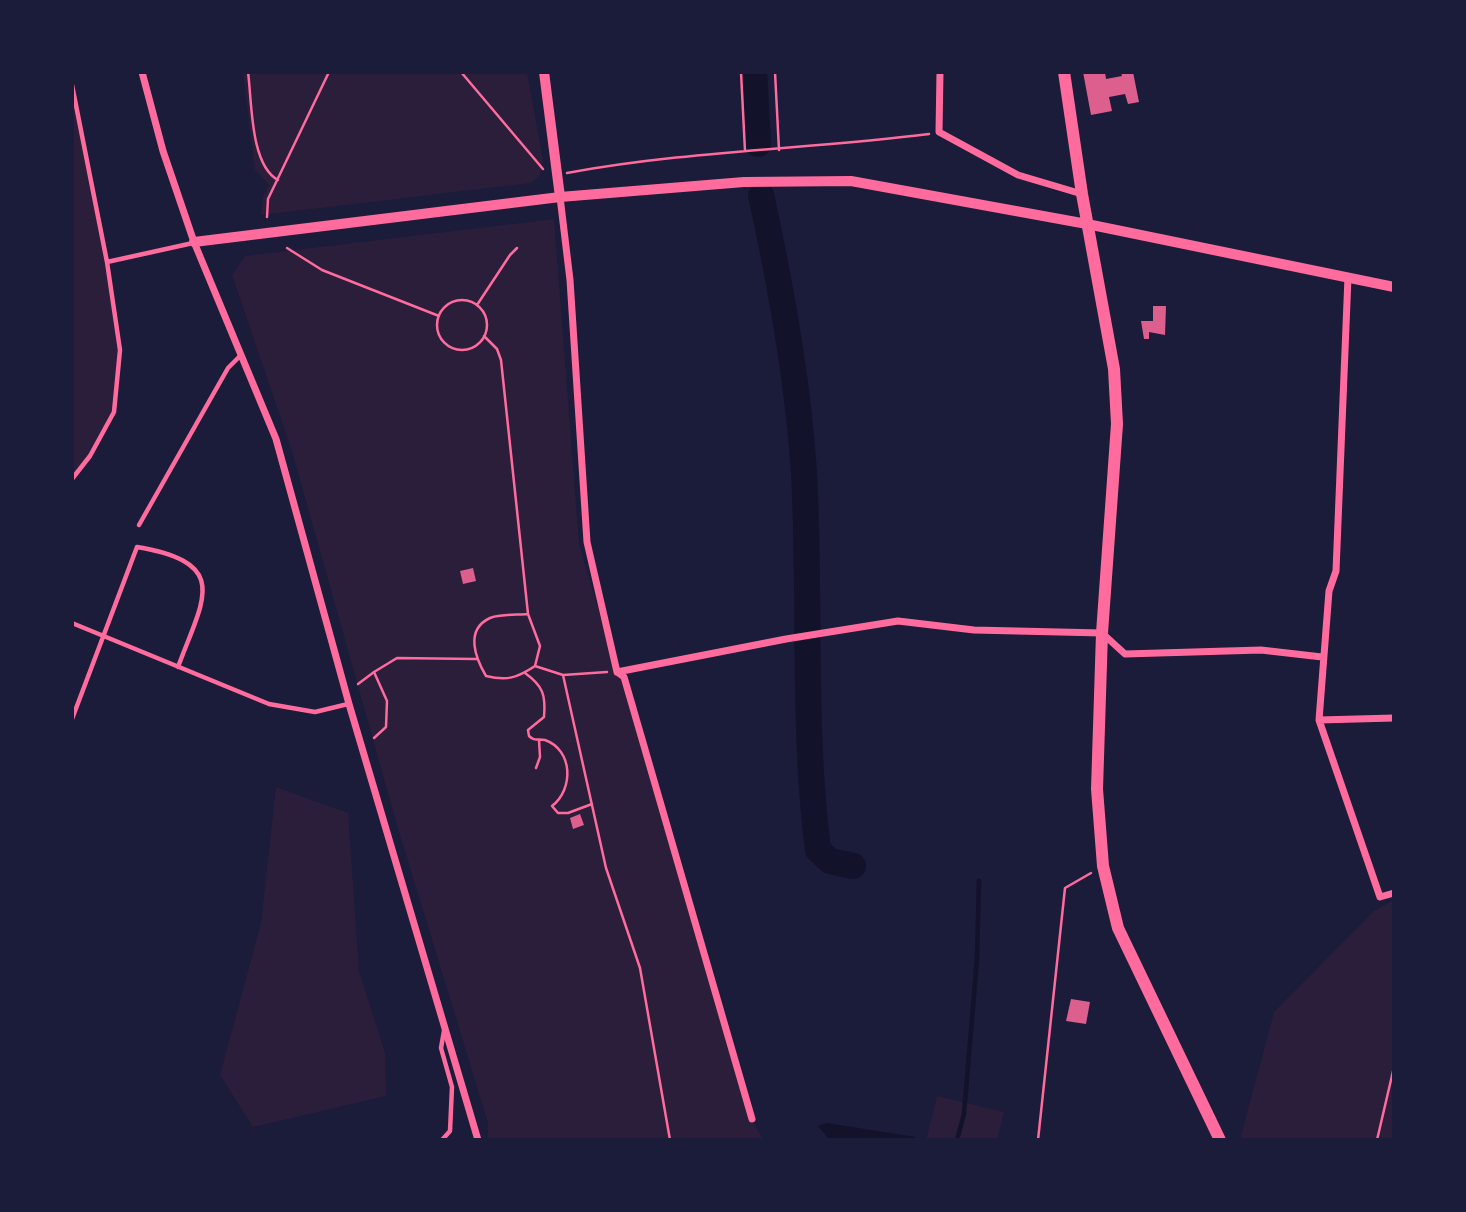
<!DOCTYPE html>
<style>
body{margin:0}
#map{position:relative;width:1466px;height:1212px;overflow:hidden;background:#1b1b3a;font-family:Poppins,sans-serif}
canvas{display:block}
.frame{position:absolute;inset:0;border:74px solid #1b1b3a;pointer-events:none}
</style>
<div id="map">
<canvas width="1466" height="1212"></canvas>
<div class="frame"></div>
</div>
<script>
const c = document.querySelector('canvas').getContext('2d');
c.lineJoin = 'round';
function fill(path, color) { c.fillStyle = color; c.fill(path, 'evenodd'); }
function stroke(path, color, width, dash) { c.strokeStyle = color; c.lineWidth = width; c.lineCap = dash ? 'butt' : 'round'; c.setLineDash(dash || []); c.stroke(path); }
fill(new Path2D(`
 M243,72H527L543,160L540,176L531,183L261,215L263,196L269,185L255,170Z
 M72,85C88,168 135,334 114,411C107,435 87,460 72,479Z
 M554,219L579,544L617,672L624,677L752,1119L763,1140H488V1123L397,825L292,451L232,275L245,256Z
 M276,787L348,813L359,971L385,1053L386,1096L253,1127L220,1075L261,923Z
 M1394,900V1140H1240L1274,1012L1374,911Z
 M937,1096L1004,1112L997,1140H926Z`), '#2a1e3b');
fill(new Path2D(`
 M827,1123L915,1137L916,1140H830L818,1126Z`), '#12122b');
stroke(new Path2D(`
 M957,1140L964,1114L977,959L979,881`), '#12122b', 4.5);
stroke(new Path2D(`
 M754,72L758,144
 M761,195C781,286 798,379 804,473C811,598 802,725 818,850L830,861L853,866`), '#12122b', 26);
fill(new Path2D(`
 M1083,72H1105L1106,79L1122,76L1121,72H1133L1139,102L1128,104L1125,94L1109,97L1112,111L1091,115Z
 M1153,306H1166L1165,335L1149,332V339H1144L1141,321H1153Z
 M473,568L476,581L463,584L460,571Z
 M580,814L584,825L573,829L570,818Z
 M1071,999L1090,1002L1086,1024L1066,1021Z`), '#dd5f8e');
stroke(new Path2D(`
 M248,72C252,101 250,165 278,180
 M461,72L543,169
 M741,72L745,151
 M775,72L779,150
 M567,173C686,151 809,149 929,134
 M267,217L268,199L329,72
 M287,248L322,270L439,316
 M437 325a25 25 0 1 1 50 0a25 25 0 1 1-50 0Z
 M477,305L510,255L517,248
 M484,336L497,349L501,360L528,614L540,646L535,666C517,678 507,681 486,676C476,659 464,630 490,618C499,614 517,615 528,614
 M535,666L563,675L607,672
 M374,672L397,658L476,659
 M525,673C543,686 546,695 544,717L528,730L529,736C535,742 537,738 545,740C573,750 574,789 552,806L558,813H568L592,804
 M563,675L606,868L640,968L670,1140
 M358,684L374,672L387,701L386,727L374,738
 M536,768L540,757L539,740
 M1038,1140L1065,888L1091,873
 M1377,1140L1394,1067`), '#ff6b9d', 2.5);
stroke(new Path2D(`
 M72,85L107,262L120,350L114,412L90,456L72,479
 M107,262L193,243
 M139,525L228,368L241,355
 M72,623L269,704L315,712L348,704
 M72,719L137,547C232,563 203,599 178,667
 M442,1140L450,1131L452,1087L441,1048L444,1031`), '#ff6b9d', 4.5);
stroke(new Path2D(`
 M142,72L163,151L194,242L276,439L349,704L478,1140
 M940,72L939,132L1018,175L1082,194
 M560,197L570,280L587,542L617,672L624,677L752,1119
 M1348,277L1336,571L1329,591L1319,720L1380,897L1394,893
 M617,672L786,639L898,621L974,630L1102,633L1125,654L1261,650L1322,657
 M1319,720L1394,718`), '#ff6b9d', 7);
stroke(new Path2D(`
 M544,72L560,197
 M194,242L560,197L744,182L851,181L1087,224L1394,287`), '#ff6b9d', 10);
stroke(new Path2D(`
 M1064,72L1082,194L1114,369L1117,424L1102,633L1097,789L1103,866L1118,928L1220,1140`), '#ff6b9d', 12);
</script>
